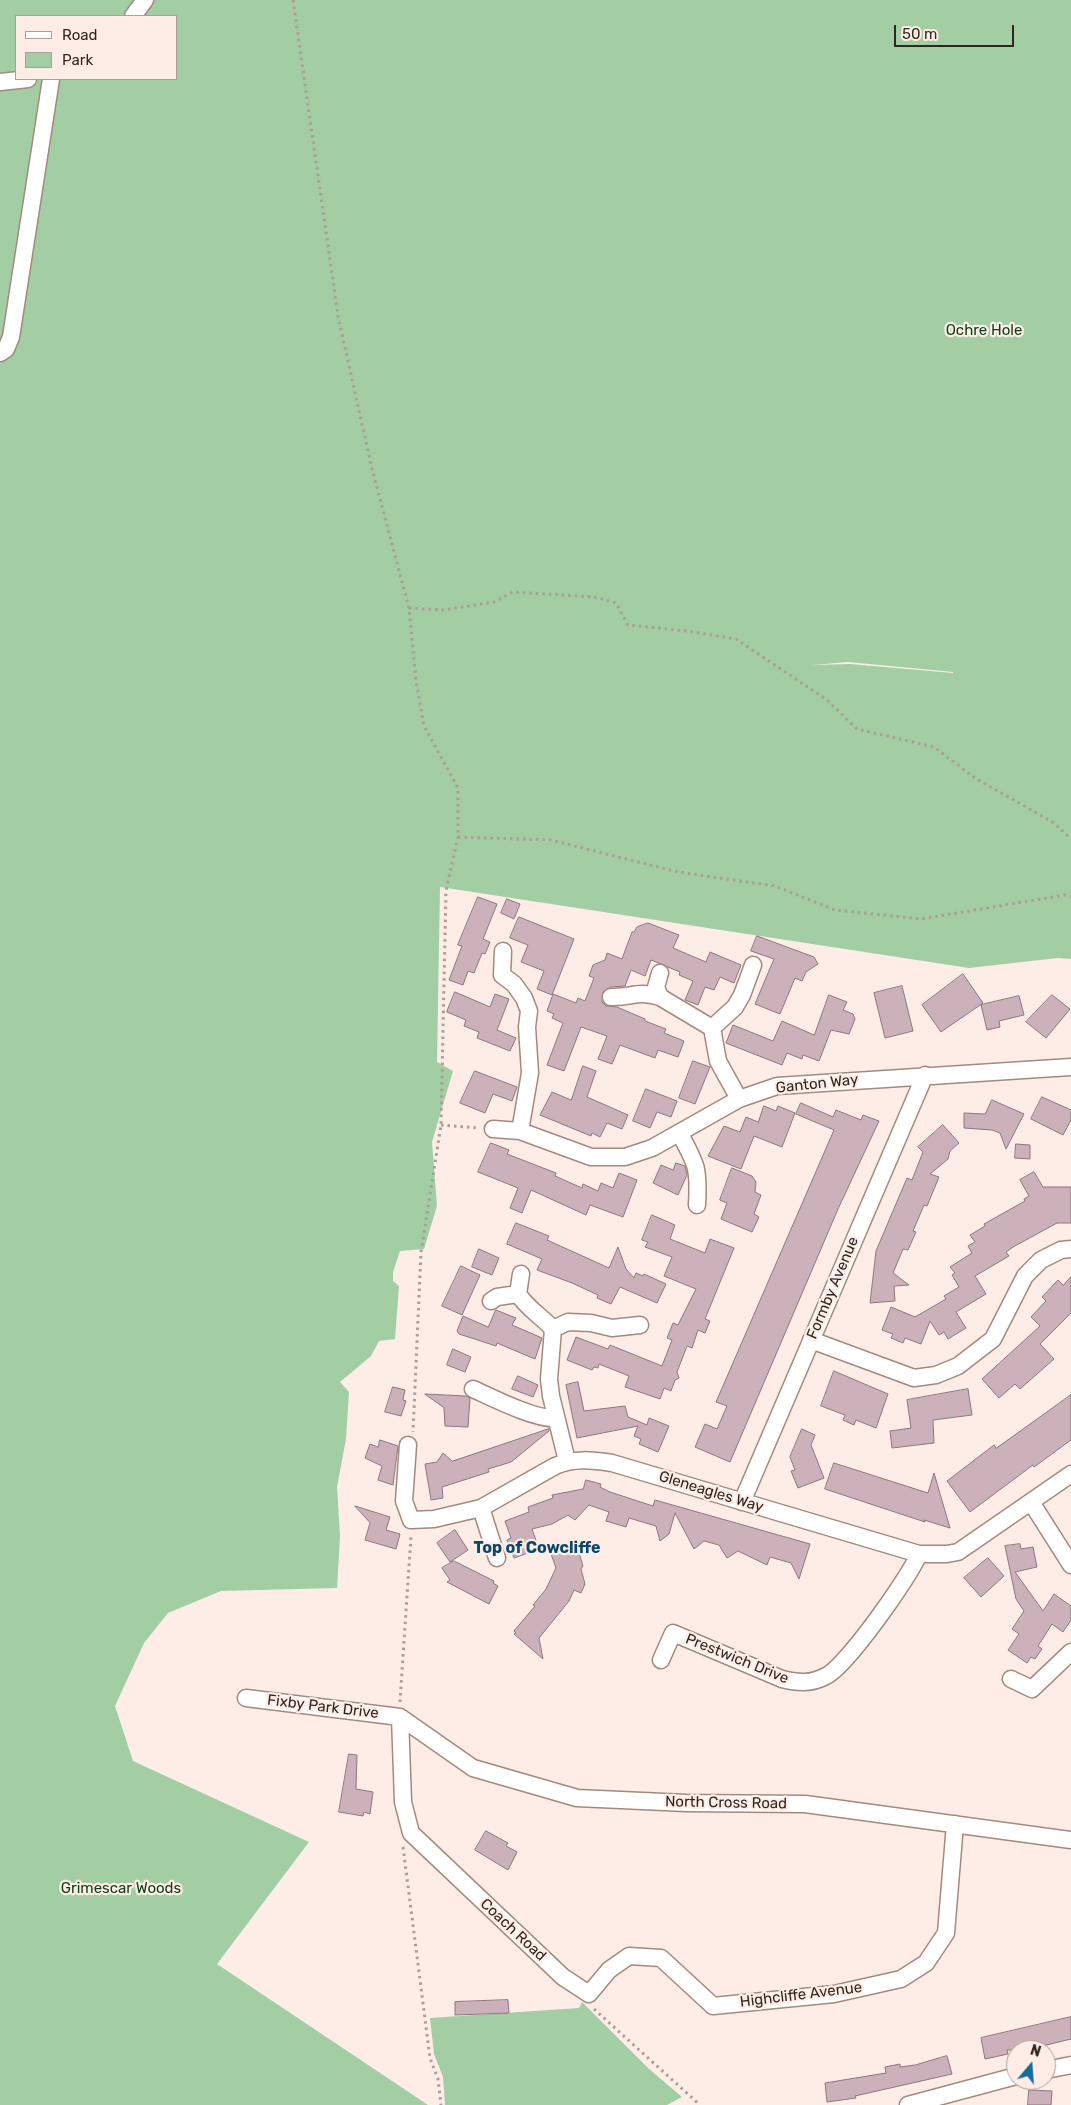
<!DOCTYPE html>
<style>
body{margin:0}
#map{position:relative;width:1071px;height:2105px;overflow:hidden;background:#feede6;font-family:Rubik,sans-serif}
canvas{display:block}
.legend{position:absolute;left:15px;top:15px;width:162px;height:65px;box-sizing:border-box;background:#feede6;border:1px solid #ac9e98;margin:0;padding:6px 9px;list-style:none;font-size:15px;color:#312722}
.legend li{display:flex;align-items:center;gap:10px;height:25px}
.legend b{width:25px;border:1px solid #ac9e98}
.north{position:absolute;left:1006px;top:2040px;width:50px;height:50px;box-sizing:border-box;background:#feede6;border:1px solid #ac9e98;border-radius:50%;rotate:18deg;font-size:14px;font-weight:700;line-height:20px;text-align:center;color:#312722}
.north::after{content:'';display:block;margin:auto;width:18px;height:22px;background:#136e9d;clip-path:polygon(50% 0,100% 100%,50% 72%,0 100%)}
.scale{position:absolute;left:894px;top:25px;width:120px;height:22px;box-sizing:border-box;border:2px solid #312722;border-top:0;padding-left:6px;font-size:15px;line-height:18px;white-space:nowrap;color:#312722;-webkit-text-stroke:4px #feede6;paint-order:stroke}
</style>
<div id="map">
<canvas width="1071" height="2105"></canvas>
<ul class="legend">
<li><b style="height:6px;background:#fff"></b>Road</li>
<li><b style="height:14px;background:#a3cea4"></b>Park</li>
</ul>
<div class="north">N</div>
<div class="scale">50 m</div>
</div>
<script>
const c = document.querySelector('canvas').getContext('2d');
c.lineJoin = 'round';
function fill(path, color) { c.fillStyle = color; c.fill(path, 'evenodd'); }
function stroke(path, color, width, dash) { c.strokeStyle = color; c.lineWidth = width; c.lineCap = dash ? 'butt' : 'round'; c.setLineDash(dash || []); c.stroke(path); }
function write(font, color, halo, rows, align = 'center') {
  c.font = font + ' Rubik,sans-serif'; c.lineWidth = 4.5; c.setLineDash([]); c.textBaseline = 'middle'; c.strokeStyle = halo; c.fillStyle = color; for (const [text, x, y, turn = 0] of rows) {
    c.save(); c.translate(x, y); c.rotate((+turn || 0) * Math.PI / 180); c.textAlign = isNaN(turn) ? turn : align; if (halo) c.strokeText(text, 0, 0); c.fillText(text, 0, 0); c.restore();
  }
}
fill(new Path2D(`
 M0,0H1071V959L1058,958L969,968L440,887L437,1062L453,1071L432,1142L437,1206L424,1249L400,1251L393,1272V1281L399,1286L395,1339L379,1341L371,1356L340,1382L349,1392L346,1439L337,1487L340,1536L337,1588L221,1591L168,1613L144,1643L115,1706L133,1761L309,1842L217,1964L428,2105H0ZM16,16H176V79H16ZM848,662L953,672V673L850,664L812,665Z
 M582,2002L648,2068L682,2097L667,2105H445L443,2077L434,2054L430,2018L579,2008Z`), '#a3cea4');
const building = new Path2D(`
 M478,897L497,904L483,939L490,942L485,954L482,953L474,973L468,971L463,985L449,980L462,946L458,945Z
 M507,899L520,904L514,919L501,913Z
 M519,917L574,939L552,995L537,989L544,971L521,962L528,945L510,938Z
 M648,923L679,935L673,948L706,962L710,952L741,965L734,983L720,977L714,990L705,987L698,1005L685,1000L693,981L679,975L680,972L651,960L645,976L631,970L625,986L611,987L603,992L602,1002L606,1006L617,1007L645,1019V1021L666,1029L664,1033L684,1041L678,1057L658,1050L655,1058L620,1045L612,1064L598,1059L607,1036L581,1027L564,1071L547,1065L563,1023L552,1018L554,1014L547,1011L553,994L576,1003L578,998L585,1001L594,978L589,976L593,965L605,960L607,953L622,959L632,932H634L637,927Z
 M757,936L814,957L818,964L806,972L802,981L795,978L780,1014L755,1004L774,959L751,951Z
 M963,974L983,1003L941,1032L922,1005Z
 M902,986L913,1031L885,1038L874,993Z
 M455,992L490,1007L495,994L509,999L497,1030L516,1038L510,1051L477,1038L479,1032L464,1026L466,1020L447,1012Z
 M829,995L847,1002L843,1010L853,1014L855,1019L849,1034L831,1030L819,1061L803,1055L802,1059L787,1053L782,1065L726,1043L733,1025L773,1041L782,1021L814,1035Z
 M1052,995L1070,1009L1046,1038L1026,1022Z
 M1019,996L1024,1015L999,1021L1000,1027L987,1030L981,1005Z
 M693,1061L710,1067L695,1104L679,1098Z
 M583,1066L596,1071L587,1097L628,1115L622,1129L607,1123L600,1137L592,1133L591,1136L540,1115L552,1092L571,1100Z
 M475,1071L517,1087L512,1101L493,1094L485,1113L460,1103Z
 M646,1089L677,1101L671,1117L657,1112L650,1128L633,1121Z
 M1042,1097L1071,1110V1120L1063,1135L1031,1119Z
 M992,1100L1024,1114L1006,1149L1000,1133L992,1130L964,1128V1113L985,1114Z
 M801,1103L833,1117L836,1110L861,1120L863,1115L879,1121L838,1209L730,1462L695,1447L705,1424L717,1429L727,1406L716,1402L834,1130L796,1114Z
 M764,1106L776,1111L778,1106L795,1113L782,1147L754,1136L741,1169L708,1156L724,1126L740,1132L746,1117L758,1122Z
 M943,1125L959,1143L950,1151L948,1159L930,1174L939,1177L927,1206L924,1205L913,1231L916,1232L908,1250L903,1249L893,1273L909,1285L894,1286L895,1301L870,1303L876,1251L907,1178L912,1180L923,1152L918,1147Z
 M491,1143L509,1150L507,1154L556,1173L555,1176L582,1188L583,1184L598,1191L601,1183L613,1188L619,1173L637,1180L623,1217L590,1205L586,1215L531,1190L522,1213L510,1208L518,1188L478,1172Z
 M1016,1144L1030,1145V1159L1015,1158Z
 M676,1163L685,1166L687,1175L678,1195L653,1183L661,1165L673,1170Z
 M732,1168L752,1176L756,1182L755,1192L761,1195L754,1214L759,1217L752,1232L721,1219L727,1203L720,1200Z
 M1034,1172L1043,1187H1071V1223H1057L1013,1247L1006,1252L1009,1256L975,1276L986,1294L956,1312L966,1328L948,1339L944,1332L939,1335L930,1321L921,1344L905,1338L903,1343L891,1338L893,1334L882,1330L891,1307L915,1317L946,1299L944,1296L959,1287L952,1275L955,1273L950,1267L972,1253L968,1246L975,1242L970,1235L985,1226L984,1224L1025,1201L1024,1199L1029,1196L1020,1180Z
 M652,1215L675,1225L670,1239L705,1253L710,1239L734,1248L705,1319L710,1321L705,1333L698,1330L692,1348L687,1346L677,1372L679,1378L675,1380L671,1391L664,1388L660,1399L625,1387L629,1376L599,1364L598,1368L594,1367L592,1370L567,1360L576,1337L608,1349L610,1345L662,1366L672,1340L667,1338L673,1323L678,1325L696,1289L664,1276L672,1257L645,1247L648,1242L642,1240Z
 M516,1223L549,1236L547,1240L609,1268L618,1247L626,1269L634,1278L636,1273L643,1276L644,1274L666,1284L657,1303L620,1287L611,1304L597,1298L598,1295L572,1283L537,1270L542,1259L507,1244Z
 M479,1249L499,1258L492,1275L472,1267Z
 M461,1266L480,1275L462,1315L442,1306Z
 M1071,1277V1313L1040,1344L1054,1359L1020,1389L1015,1384L999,1398L982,1379L1040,1326L1031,1317L1046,1301L1042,1297L1058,1280L1063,1285Z
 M496,1310L516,1318L512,1325L542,1338L535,1359L497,1343L496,1346L459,1334L457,1331L463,1316L488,1327Z
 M453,1349L471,1357L465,1372L447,1365Z
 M834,1371L888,1394L876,1428L856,1420L854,1425L843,1420L845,1415L821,1406Z
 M518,1376L538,1385L533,1397L512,1389Z
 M578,1382L584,1411L625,1406L628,1417L647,1425L649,1418L669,1426L658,1452L639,1444L641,1439L634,1436L638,1426L577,1438L566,1385Z
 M393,1387L405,1390L403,1400L406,1401L401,1416L385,1412Z
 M968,1389L972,1415L933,1420L934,1443L892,1448L890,1431L911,1428L907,1400Z
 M425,1394L466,1396L470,1398L468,1427L445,1426L444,1408Z
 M1071,1395V1440L1034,1467L1033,1465L970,1512L947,1481L994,1445L996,1448Z
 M549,1429V1431L511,1462L488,1469L489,1472L442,1487L443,1498L431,1500L425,1464L437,1462L443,1453L452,1461Z
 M802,1429L815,1435L811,1445L824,1478L798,1488L791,1471L795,1470L790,1457Z
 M380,1440L398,1446L393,1485L378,1480L382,1466L365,1458L370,1444L378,1447Z
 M834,1463L928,1493L934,1473L950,1528L924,1520L925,1522L825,1489Z
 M586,1480L601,1484L600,1487L610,1492L653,1506L655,1500L810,1544L799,1579L791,1563L770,1557L767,1565L738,1551L727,1558L719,1545L704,1541L694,1549L675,1513L669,1534L660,1541L656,1526L629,1518L626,1527L606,1521L609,1512L589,1505L575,1520L568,1515L552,1524L532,1529L539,1549L514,1558L507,1540L511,1538L505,1521L529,1512L528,1507L553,1498L552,1495L583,1489Z
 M355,1506L390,1517L386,1530L400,1534L396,1549L365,1540L370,1523Z
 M455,1530L468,1550L450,1562L437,1543Z
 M1020,1544L1021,1549L1033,1547L1037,1567L1015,1572L1043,1611L1054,1594L1071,1606V1620L1063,1632L1052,1624L1038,1646L1042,1649L1035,1659L1031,1657L1027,1663L1008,1650L1019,1634L1012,1629L1024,1611L1016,1599L1005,1546Z
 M577,1546L583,1566L581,1569L585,1584L581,1593L574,1590L569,1601L539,1638L543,1659L514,1634L516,1633L514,1631L535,1606L533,1605L546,1589L556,1568L551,1554Z
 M988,1558L1004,1576L981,1597L964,1578Z
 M454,1561L494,1581L493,1583L498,1586L489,1604L447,1582L450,1580L442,1568Z
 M349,1754L357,1755L356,1789L373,1792L370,1814L364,1812L363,1816L339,1812Z
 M486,1831L508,1843L506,1846L517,1852L508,1870L475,1850Z
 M508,2000L509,2013L455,2015V2002Z
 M1071,2017V2039L1026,2050H1007L1008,2054L985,2059L981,2038Z
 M947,2056L952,2074L855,2096L856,2098L827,2102L825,2083L886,2073L885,2067L900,2064V2067L915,2065Z
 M1029,2090L1052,2091L1051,2105H1028Z`);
fill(building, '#ccb1bb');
stroke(building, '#8e757f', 1);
const minor = new Path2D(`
 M133,16L145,0
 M0,82L28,79
 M0,353L6,349L11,337L51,79
 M503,951L502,975L514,984L524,998L529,1011L527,1027L530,1073L520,1131
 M660,973L656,987L660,997L712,1028L718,1061L739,1099
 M611,997C632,998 636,990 660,997
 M712,1028L735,1007L742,995L753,965
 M493,1129L520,1131L591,1157H625L652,1148L739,1099L777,1086L1071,1067
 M680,1134C697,1165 699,1169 697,1205
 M521,1274L518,1294C527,1308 542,1317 553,1329L549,1379L551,1396L567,1461
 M491,1301L497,1297L518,1294
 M553,1329L568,1322L591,1323L612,1328L640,1325
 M811,1340L914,1378L936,1375L958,1366L993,1339L1025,1276L1041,1260L1061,1250L1071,1249
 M473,1389C493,1398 536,1420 556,1418
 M408,1445L404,1501L411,1520L434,1519L481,1508L555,1466C574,1458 592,1460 612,1463L919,1554H947L958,1552L1071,1474
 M742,1502L925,1075
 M1031,1502L1071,1565
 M481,1508L497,1558
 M661,1660L673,1633L782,1679C798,1683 811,1684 826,1676C846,1667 910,1576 919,1554
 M1011,1679L1032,1689L1071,1652
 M246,1698L400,1717L473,1768L577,1798L686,1803L805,1804L1071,1840
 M400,1717L403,1802L411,1833L563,1977L589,1994L609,1970L629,1956L661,1958L713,2006L834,1994L901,1979L926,1963L946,1933L955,1824
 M1046,2070L1071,2065
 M908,2105L1016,2076`);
stroke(minor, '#a28a7e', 19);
stroke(new Path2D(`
 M293,0L338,316L372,469L409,608L416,681L424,726L458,788V837L446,890L441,1125L421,1252L413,1432
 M409,608L442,610L494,602L513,592L594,597L616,603L628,625L687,631L736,639L827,700L857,729L934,747L975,778L1054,823L1071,839
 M458,837L551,840L678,872L775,886L835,910L921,919L1065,895L1071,897
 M441,1125L478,1128
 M400,1702L411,1536
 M403,1847L430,2058L438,2079L441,2105
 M594,2009L700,2105`), '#ab9d97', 3, [2.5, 4]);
stroke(minor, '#fff', 16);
write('15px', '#0e4115', '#feede6', [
 ["Ochre Hole",984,331],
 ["Grimescar Woods",121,1889]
]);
write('15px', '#312722', '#feede6', [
 ["Ganton Way",817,1084,-6],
 ["Formby Avenue",833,1288,-67],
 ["Gleneagles Way",711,1492,17],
 ["Prestwich Drive",737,1659,22],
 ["Fixby Park Drive",323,1707,7],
 ["North Cross Road",726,1803,1],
 ["Coach Road",513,1930,43],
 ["Highcliffe Avenue",801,1995,-7]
]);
write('bold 16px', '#0a4868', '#feede6', [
 ["Top of Cowcliffe",537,1548]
]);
</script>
